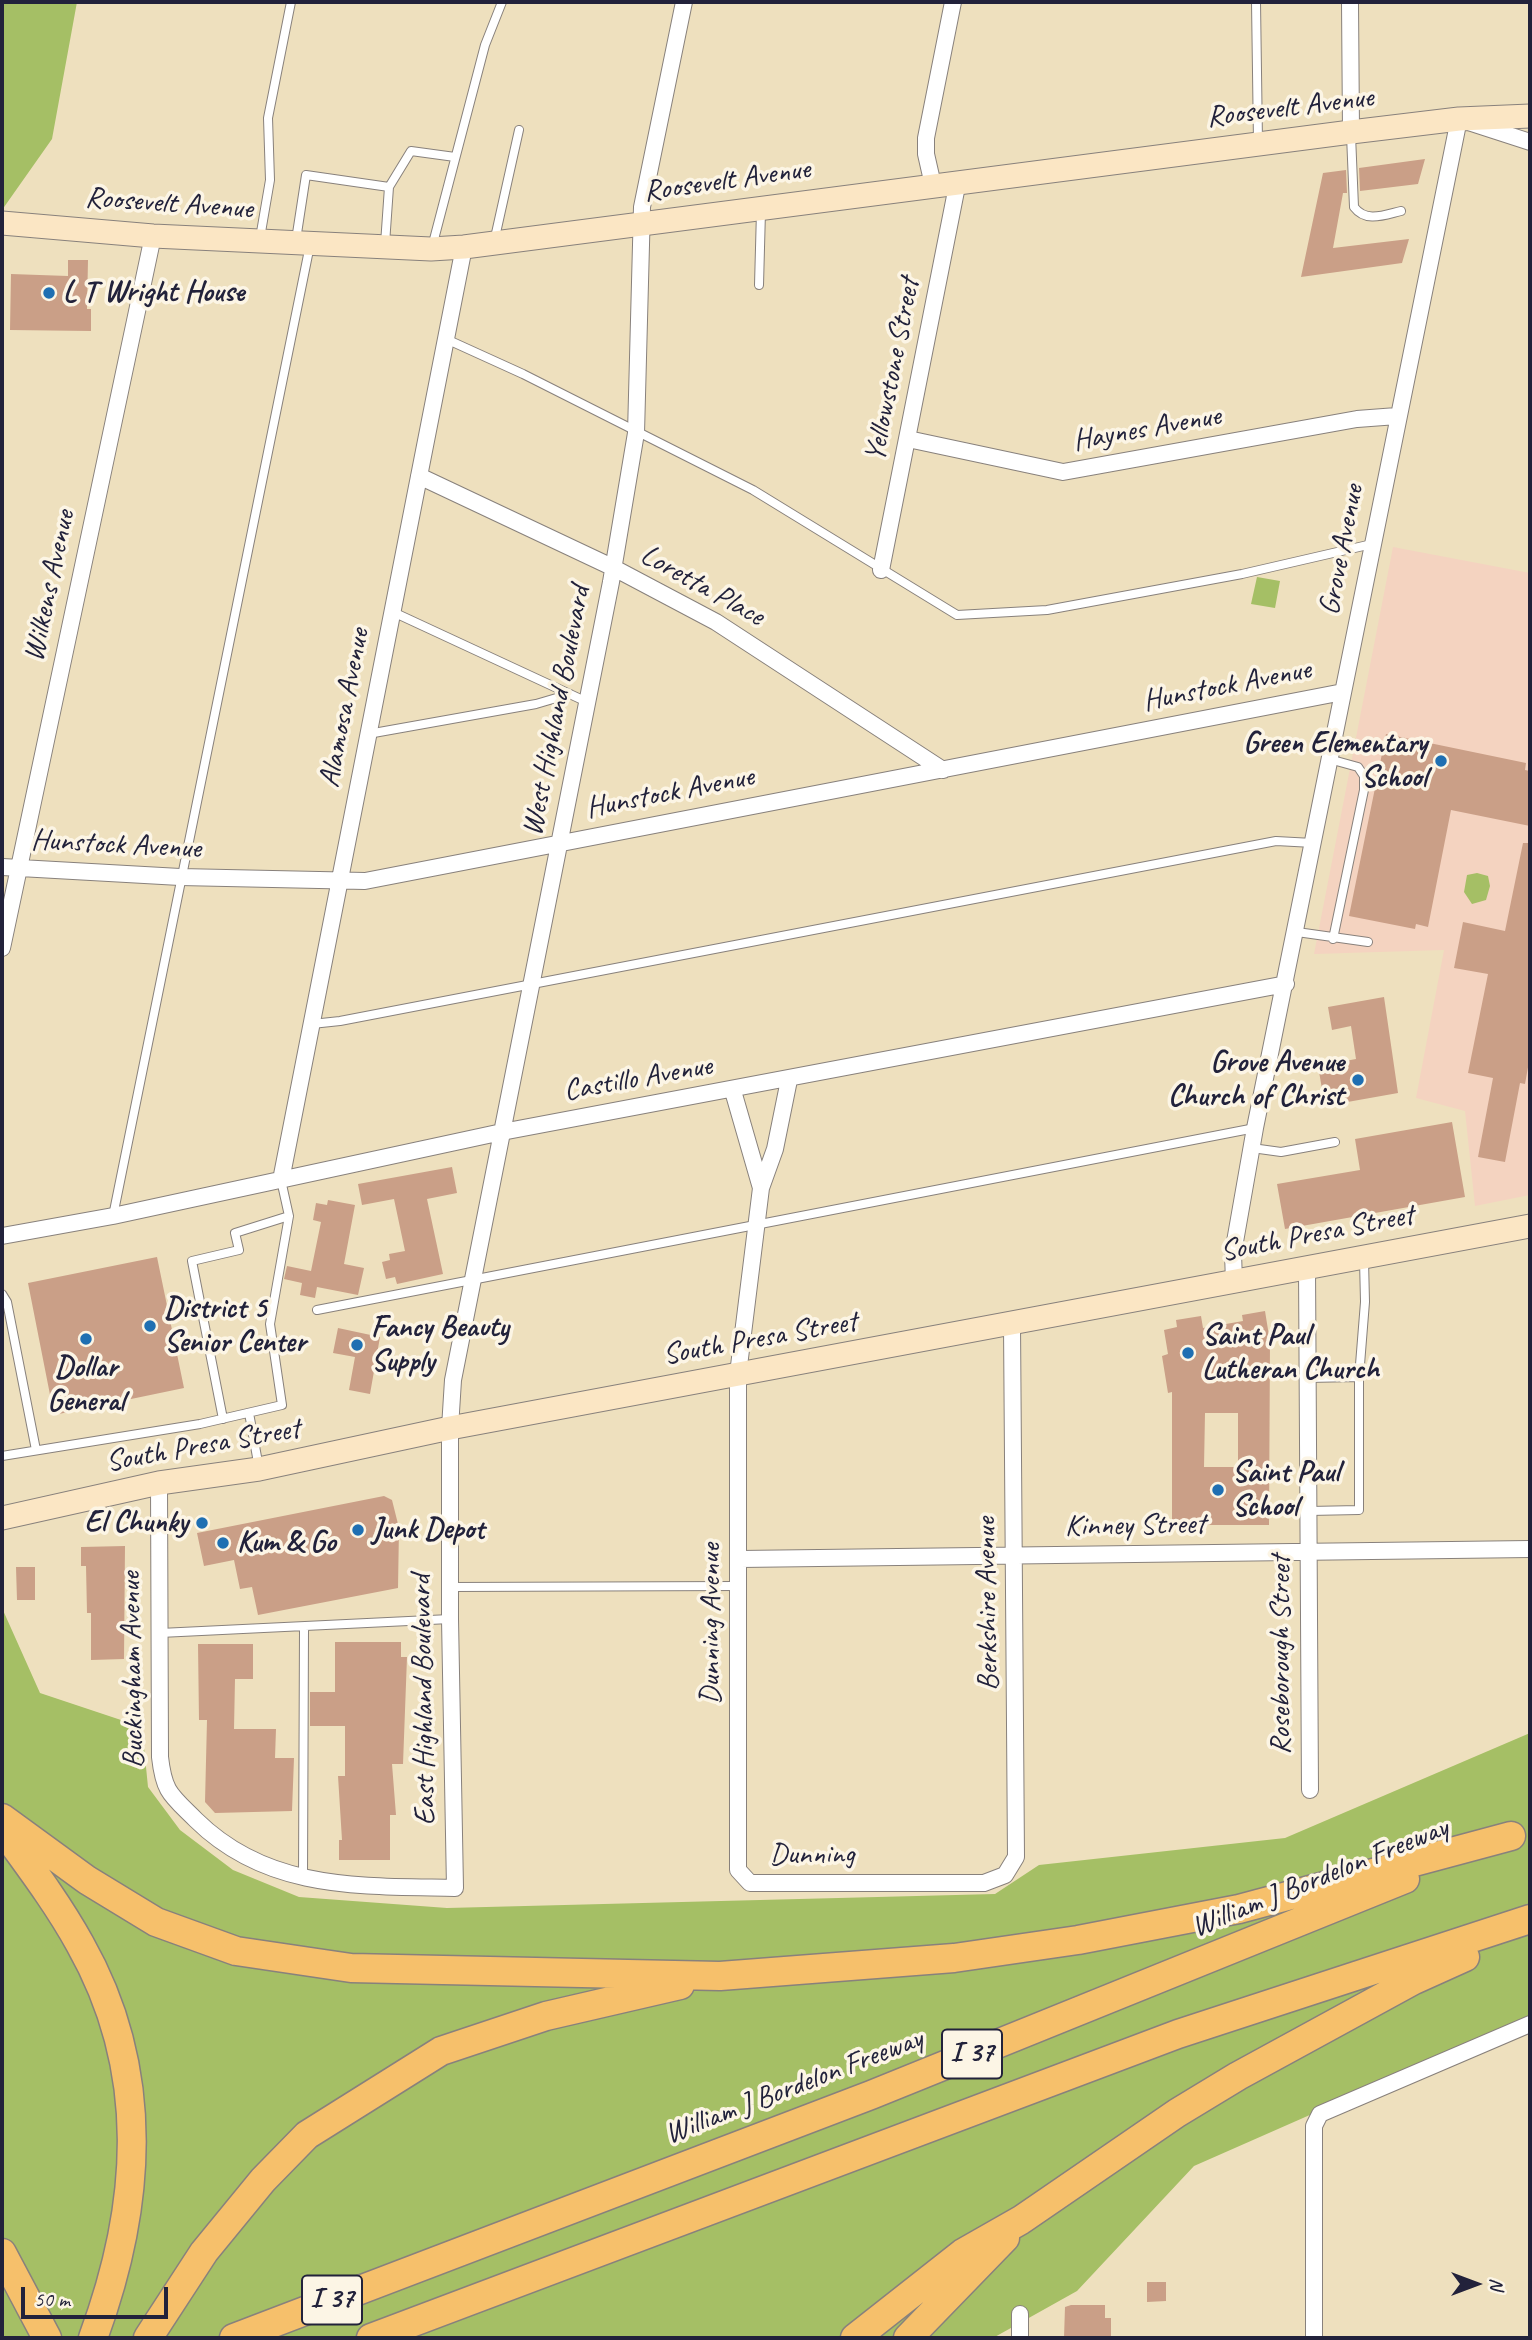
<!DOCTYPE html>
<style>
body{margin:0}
#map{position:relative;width:1532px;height:2340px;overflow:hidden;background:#eee0be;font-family:Caveat,sans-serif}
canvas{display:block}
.frame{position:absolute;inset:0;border:4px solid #22223b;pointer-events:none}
.north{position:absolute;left:1441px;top:2249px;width:70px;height:70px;-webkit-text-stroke:5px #fcf5e5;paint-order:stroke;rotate:90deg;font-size:19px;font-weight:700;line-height:28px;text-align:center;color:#22223b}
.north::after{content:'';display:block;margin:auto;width:24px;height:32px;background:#22223b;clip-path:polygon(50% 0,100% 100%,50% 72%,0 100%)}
.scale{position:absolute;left:21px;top:2287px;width:147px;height:32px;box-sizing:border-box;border:4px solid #22223b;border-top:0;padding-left:9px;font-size:21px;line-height:24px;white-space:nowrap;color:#22223b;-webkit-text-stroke:5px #fcf5e5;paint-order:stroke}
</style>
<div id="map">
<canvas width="1532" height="2340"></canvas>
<div class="frame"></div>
<div class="north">N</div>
<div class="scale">50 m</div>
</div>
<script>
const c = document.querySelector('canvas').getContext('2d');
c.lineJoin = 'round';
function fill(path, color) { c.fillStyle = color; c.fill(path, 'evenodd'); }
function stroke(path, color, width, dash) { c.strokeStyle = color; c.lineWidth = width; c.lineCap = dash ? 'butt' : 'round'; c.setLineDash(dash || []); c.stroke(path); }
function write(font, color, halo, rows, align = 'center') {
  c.font = font + ' Caveat,sans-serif'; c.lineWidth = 7; c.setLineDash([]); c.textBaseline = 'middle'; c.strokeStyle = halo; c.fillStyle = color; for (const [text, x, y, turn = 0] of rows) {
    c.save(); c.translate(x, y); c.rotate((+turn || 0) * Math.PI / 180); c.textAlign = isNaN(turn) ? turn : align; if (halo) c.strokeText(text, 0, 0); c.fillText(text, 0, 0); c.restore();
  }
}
fill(new Path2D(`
 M1393,547L1530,573V1195L1475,1206L1465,1111L1416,1098L1444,950L1314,954Z`), '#f4d3c0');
fill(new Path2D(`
 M2,2H77L52,139L2,210Z
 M1257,577L1280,581L1275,608L1251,604Z
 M1477,873L1488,876L1490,886L1486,900L1472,904L1464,892L1467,875Z
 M2,1608L40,1693L142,1727L148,1787L180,1830L233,1870L299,1897L447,1908L995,1894L1039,1865L1285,1838L1530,1733V2018L1194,2166L1077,2291L993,2338H2Z`), '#a5bf65');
fill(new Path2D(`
 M1425,159L1418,184L1360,191L1359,168Z
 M1346,170L1347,193H1343L1333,248L1409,239L1402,263L1301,277L1323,173Z
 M68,260H88L87,309H91V331L10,330L11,274L68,276Z
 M1386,734L1526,763L1525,770L1530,771V826L1451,810L1428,927L1416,924L1415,929L1349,916Z
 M1523,843H1530V1056L1525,1084L1520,1083L1505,1162L1478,1157L1493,1078L1468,1073L1488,974L1454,968L1463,922L1505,931Z
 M1384,997L1398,1093L1325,1106L1318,1066L1356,1059L1351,1026L1332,1030L1328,1007Z
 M1452,1122L1465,1197L1285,1229L1277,1184L1360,1170L1355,1139Z
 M452,1167L457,1193L427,1199L443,1274L397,1284L395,1277L386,1279L382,1262L390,1260L389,1254L405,1251L394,1199L362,1205L358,1184Z
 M328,1200L355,1205L344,1264L364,1268L358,1295L317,1287L315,1298L300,1295L302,1283L284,1279L287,1266L311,1271L321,1222L313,1220L316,1203L327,1205Z
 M157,1257L184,1388L54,1415L28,1283Z
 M1265,1311L1270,1342L1269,1525H1184V1520H1172V1392L1168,1393L1162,1356L1168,1354L1164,1330L1177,1327L1176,1320L1201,1316L1203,1328L1243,1321L1242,1315ZM1205,1413H1238V1467H1204Z
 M338,1328L380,1337L370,1394L349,1390L355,1357L333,1353Z
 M384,1496L392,1500L399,1528L398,1588L258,1615L252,1587L240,1589L234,1560L204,1566L197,1533Z
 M125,1546L124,1659L91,1660V1613H87L86,1566H81V1547Z
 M16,1567H35V1600H17Z
 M335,1642H401V1657H407L403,1764H392L396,1815H390V1860H339V1840H342L338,1776H345V1726H310V1692H335Z
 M198,1644H253V1679H235L234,1729H276L275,1758H294L292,1811L215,1813L205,1802L207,1720H199Z
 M1147,2282H1166V2301L1147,2302Z
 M1071,2305H1105V2318H1111V2338H1064L1065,2307Z`), '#ca9f87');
const service = new Path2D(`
 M1256,2L1258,142
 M1351,135L1354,207C1366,223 1384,215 1401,211
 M389,187L411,151L455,157
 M260,238L270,180L268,118L291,2
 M296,240L306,175L389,187L385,244
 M494,242L519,130
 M432,247L485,45L502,2
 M759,285L761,211
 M446,339L523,374L753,490L957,615L1047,610L1242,574L1372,544
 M393,612L587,702
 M368,734L536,704L570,694
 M1329,759L1358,767L1364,776V790L1333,939
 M1297,932L1368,942
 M312,1024L340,1021L1276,841L1313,843
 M1252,1148L1281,1152L1335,1142
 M113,1216L310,245
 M2,1294L7,1302L36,1450
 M317,1310L1255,1128
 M1307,1378L1359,1377L1365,1302L1364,1260
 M249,1413L259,1468
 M223,1419L192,1261L239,1250L235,1233L289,1216
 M2,1456L200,1424L282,1405L270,1324L289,1216L281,1180
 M1309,1511L1359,1510V1377
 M450,1587L738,1586
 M160,1633L450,1619
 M303,1878L304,1628`);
const minor = new Path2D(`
 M1350,2L1351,132
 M933,185L926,154V138L953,2
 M908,439L1063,472L1357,419L1397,416
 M419,476L614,568L716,622L943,770
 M881,570L958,181
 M2,867L180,877L365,881L1343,692
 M2,948L153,236
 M733,1091L761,1188L738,1374V1870L750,1883H984L1005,1875L1016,1857L1012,1325
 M281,1180L464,247
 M761,1188L775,1149L789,1080
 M2,1236L113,1216L502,1132L1286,984
 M1307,1267L1310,1790
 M1234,1282L1233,1253L1255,1128L1459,119L1530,142
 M159,1483L160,1757C164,1793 171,1795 196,1820C268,1891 361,1886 455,1888L450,1619V1428L453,1380L611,582L636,433L642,207L684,2
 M740,1559L1530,1549
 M1020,2314V2338
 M1314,2338V2126L1320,2114L1530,2024`);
const secondary = new Path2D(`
 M2,223L153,236L431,249L464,247L1351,132L1459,119L1530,116
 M2,1518L159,1483L259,1469L450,1428L1530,1226`);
const motorway = new Path2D(`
 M2,1818L87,1880L156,1922L236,1951L351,1968L720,1976L954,1958L1078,1940L1239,1909L1511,1836
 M3,1830C30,1867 58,1904 80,1944C152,2071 142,2206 93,2338
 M2,2253L47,2338
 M148,2338L204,2252L263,2180L307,2135L441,2051L546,2016L680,1985
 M234,2338L871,2095L1405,1879
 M371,2338L1178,2034L1530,1919
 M855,2338L963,2253L1021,2220L1177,2113L1238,2076L1414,1980L1465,1957
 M908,2338L1005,2238`);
stroke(service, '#88817c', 10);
stroke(minor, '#88817c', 18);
stroke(secondary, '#88817c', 25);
stroke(motorway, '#88817c', 31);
stroke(service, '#fff', 8);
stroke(minor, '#fff', 16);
stroke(secondary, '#fbe6c4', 23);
stroke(motorway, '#f6c06b', 28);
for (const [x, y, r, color] of [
 [49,293,7,"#1f6fb2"],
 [1441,761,7,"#1f6fb2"],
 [1358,1080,7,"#1f6fb2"],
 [150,1326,7,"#1f6fb2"],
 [86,1339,7,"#1f6fb2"],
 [357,1345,7,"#1f6fb2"],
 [1188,1353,7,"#1f6fb2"],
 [1218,1490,7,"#1f6fb2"],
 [202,1523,7,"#1f6fb2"],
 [358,1530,7,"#1f6fb2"],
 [223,1543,7,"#1f6fb2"]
]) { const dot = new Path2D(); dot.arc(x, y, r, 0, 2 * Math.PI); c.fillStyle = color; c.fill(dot); stroke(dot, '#fcf5e5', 2.5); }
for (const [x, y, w] of [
 [972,2054,60],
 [332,2300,60]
]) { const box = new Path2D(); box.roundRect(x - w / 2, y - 24.5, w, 49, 5); c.fillStyle = '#fcf5e5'; c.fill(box); stroke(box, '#22223b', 2); }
write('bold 28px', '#22223b', null, [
 ["I 37",972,2054],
 ["I 37",332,2300]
]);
write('30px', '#22223b', '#fcf5e5', [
 ["Roosevelt Avenue",1290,108,-7],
 ["Roosevelt Avenue",727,181,-8],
 ["Roosevelt Avenue",169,204,4],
 ["Yellowstone Street",893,370,-79],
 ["Haynes Avenue",1147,429,-10],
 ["Grove Avenue",1342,550,-79],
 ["Wilkens Avenue",50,586,-78],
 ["Loretta Place",702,586,29],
 ["Hunstock Avenue",1227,686,-11],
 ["Alamosa Avenue",345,708,-79],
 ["West Highland Boulevard",557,711,-79],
 ["Hunstock Avenue",670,793,-11],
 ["Hunstock Avenue",116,845,3],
 ["Castillo Avenue",638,1079,-10],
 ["South Presa Street",1317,1234,-11],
 ["South Presa Street",760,1339,-10],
 ["South Presa Street",203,1446,-10],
 ["Kinney Street",1135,1526,-1],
 ["Berkshire Avenue",988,1604,-91],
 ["Dunning Avenue",711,1624,-90],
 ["Roseborough Street",1281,1655,-90],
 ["Buckingham Avenue",133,1670,-91],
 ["East Highland Boulevard",424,1700,-91],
 ["Dunning",812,1855],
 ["William J Bordelon Freeway",1320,1878,-22],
 ["William J Bordelon Freeway",794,2087,-21]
]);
write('bold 30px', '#22223b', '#fcf5e5', [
 ["L T Wright House",63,293],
 ["Green Elementary",1427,744,"right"],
 ["School",1427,778,"right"],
 ["Grove Avenue",1344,1063,"right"],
 ["Church of Christ",1344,1097,"right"],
 ["District 5",164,1309],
 ["Senior Center",164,1343],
 ["Fancy Beauty",371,1328],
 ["Supply",371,1362],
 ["Saint Paul",1202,1336],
 ["Lutheran Church",1202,1370],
 ["Dollar",86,1368,"center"],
 ["General",86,1402,"center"],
 ["Saint Paul",1232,1473],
 ["School",1232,1507],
 ["El Chunky",188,1523,"right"],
 ["Junk Depot",372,1530],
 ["Kum & Go",237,1543]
], 'left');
</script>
